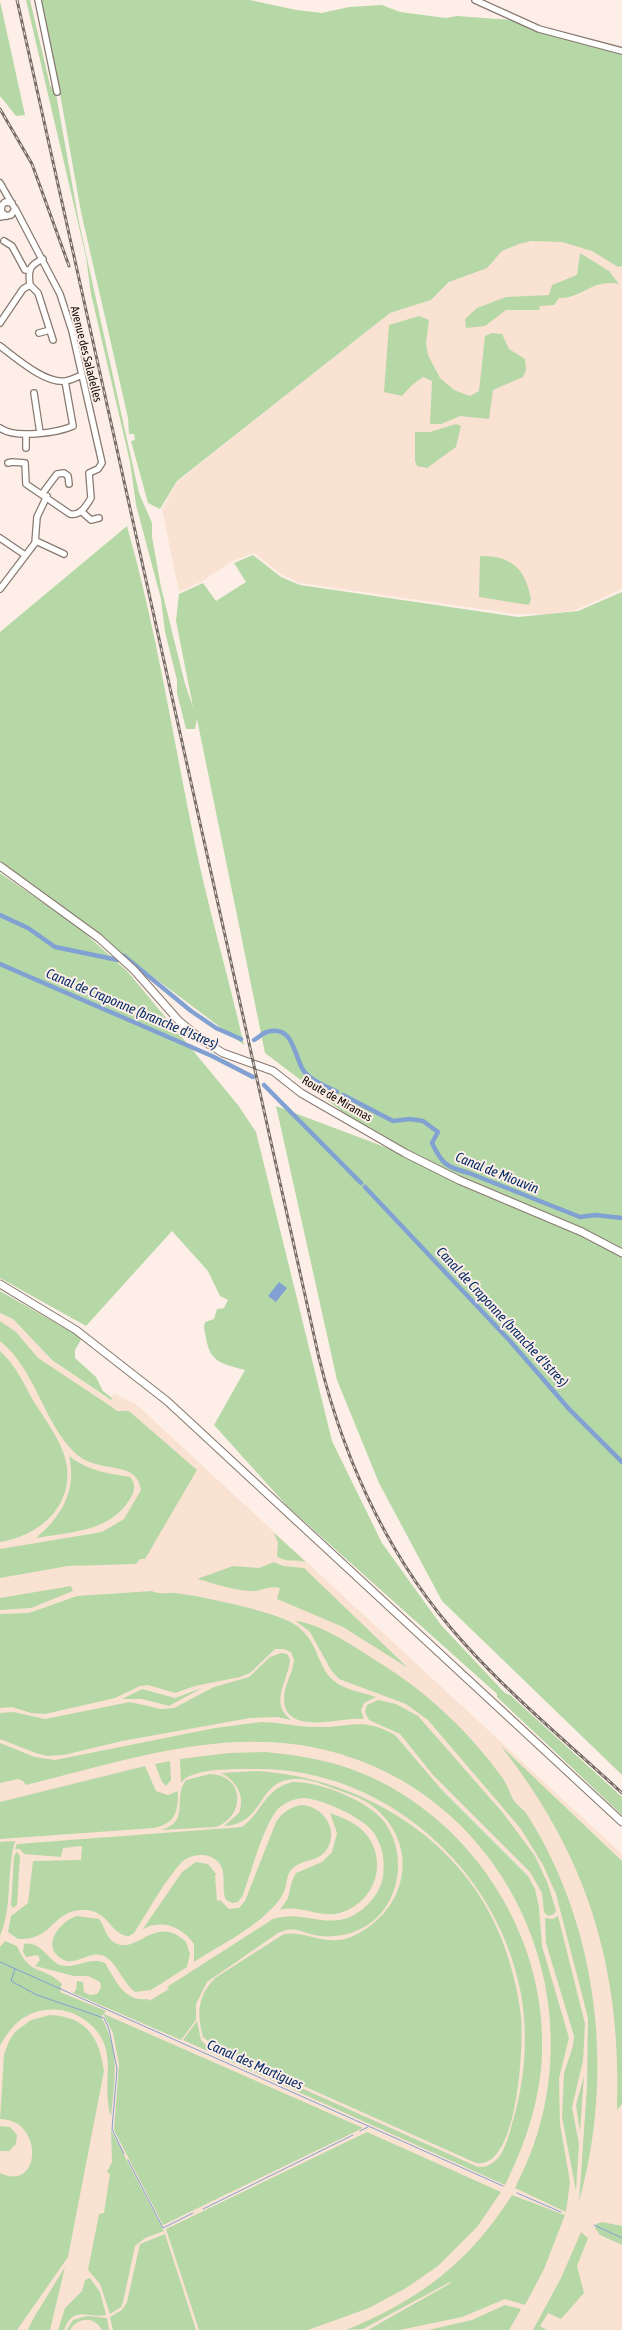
<!DOCTYPE html>
<style>
body{margin:0}
canvas{display:block;background:#fdefe7}
</style>
<canvas width="622" height="2330"></canvas>
<script>
const c = document.querySelector('canvas').getContext('2d');
c.lineJoin = 'round';
function fill(path, color) { c.fillStyle = color; c.fill(path, 'evenodd'); }
function stroke(path, color, width, dash) { c.strokeStyle = color; c.lineWidth = width; c.lineCap = dash ? 'butt' : 'round'; c.setLineDash(dash || []); c.stroke(path); }
function write(font, color, halo, rows, align = 'center') {
  c.font = font + ' "Asap Condensed",sans-serif'; c.lineWidth = 4; c.setLineDash([]); c.textBaseline = 'middle'; c.strokeStyle = halo; c.fillStyle = color; for (const [text, x, y, turn = 0] of rows) {
    c.save(); c.translate(x, y); c.rotate((+turn || 0) * Math.PI / 180); c.textAlign = isNaN(turn) ? turn : align; if (halo) c.strokeText(text, 0, 0); c.fillText(text, 0, 0); c.restore();
  }
}
fill(new Path2D(`
 M530,234L586,242L622,263V589L576,610L549,614H515L300,583L282,575L254,553L233,561L201,582L179,592L162,509L177,482L390,313L431,300L449,283L507,244Z
 M0,1313L13,1319L52,1360L110,1400L114,1393L137,1405L622,1854V2330H0Z`), '#fae2d3');
fill(new Path2D(`
 M26,0H30L50,85L56,94L79,222L128,444L139,493L152,523V537L161,587L185,684L193,707L176,621L179,594L203,583L216,601L246,582L234,563L253,555L281,577L300,585L518,617L578,611L622,592V1775L442,1601L379,1483L337,1380L276,1106L393,1150L265,1053L197,719L195,729H186L177,693V680L165,632L161,599L136,505L130,462L91,294L86,257Z
 M39,0H250L296,10L322,13L349,7L382,5L400,12L446,18L457,16L512,20L540,32L622,53V266L618,267L592,251L562,242L531,241L519,244L502,251L487,268L449,282L431,300L390,313L177,481L160,509L148,503L131,441L135,440L134,434H129L128,418L81,212L59,88Z
 M0,1L25,115L16,116L0,96Z
 M580,253L609,271L619,284C592,278 584,298 559,298L554,305L540,306L539,310H506L485,326L466,328L465,319L477,308L506,297L549,295L552,285L577,275Z
 M419,316L429,320L426,343L428,355L440,378L454,390L470,396L479,391L485,336L492,333L502,334L509,349L525,359L526,370L523,377L493,390L489,419L460,416L441,424H430L432,381L423,377L412,385L402,396L384,392L389,325Z
 M456,424L461,426L456,447L427,468L417,466L415,461V432H430Z
 M127,526C156,628 172,731 193,834C207,905 228,974 244,1045L0,862V632Z
 M480,556C512,556 525,568 531,599L529,605L479,597Z
 M0,873L78,927L128,972L238,1105L256,1132L332,1441L382,1543L441,1625L505,1693L510,1695L622,1797V1815L497,1697V1694L287,1506L214,1425L245,1370C223,1364 210,1363 206,1338C205,1332 203,1328 205,1322L214,1319L217,1309L224,1308L228,1300L220,1296L208,1271L172,1231L86,1326L0,1278Z
 M0,1291L82,1338L75,1350V1358L96,1377L103,1391L112,1398L111,1400L52,1360L13,1319L0,1313Z
 M0,1321L16,1332L38,1358L112,1407L117,1411H129L197,1470L145,1559H140L136,1564L68,1566L0,1578V1549L102,1532L124,1519L141,1490C137,1458 98,1476 74,1452C43,1421 35,1369 0,1341Z
 M0,1351C15,1364 24,1384 34,1402C46,1421 64,1444 67,1467C72,1509 37,1536 0,1542Z
 M69,1456C89,1471 106,1473 130,1477C136,1484 135,1491 130,1499C110,1532 70,1532 36,1538C62,1516 77,1490 69,1456Z
 M274,1533L306,1562C295,1559 286,1563 277,1556L278,1543Z
 M274,1562L283,1566L304,1568L408,1668L343,1627L277,1599L280,1588C266,1585 262,1592 249,1591C232,1590 213,1583 197,1579L233,1566L259,1568Z
 M71,1586L73,1591L31,1608L0,1610V1598Z
 M152,1591C159,1595 167,1592 175,1593C201,1596 273,1611 294,1624C319,1640 316,1665 333,1680C344,1690 362,1692 376,1697L364,1703L361,1710L364,1719C342,1716 284,1738 284,1698C284,1685 293,1673 294,1660L291,1652L284,1649H275L250,1673L240,1677L195,1686L175,1693L148,1685L140,1686L115,1698L45,1714L31,1713L12,1707L0,1708V1614L29,1613L77,1596Z
 M296,1621C323,1624 359,1650 383,1665C428,1693 470,1733 501,1776C508,1784 509,1794 515,1802C519,1807 525,1810 528,1816C599,1929 615,2075 579,2202L587,2087L588,2018L556,1894L543,1865L521,1829L428,1720L406,1704L339,1679L331,1670L310,1632Z
 M281,1653L287,1654L290,1659C289,1681 268,1702 291,1720L277,1717L250,1718L122,1741L64,1755L47,1756L36,1753L0,1739V1713L14,1712L45,1719L130,1702L161,1709L174,1708L214,1687L249,1677L270,1657Z
 M202,1688L169,1706L142,1699H122L142,1689L175,1698Z
 M378,1700L396,1704L418,1716L503,1813L535,1856L548,1884L556,1911L554,1914L548,1916L544,1912L542,1893L530,1872L433,1775L400,1734L369,1720L365,1712L367,1705Z
 M261,1722C279,1722 297,1727 316,1727C349,1728 363,1716 395,1735L441,1789L528,1876L535,1889L539,1907L542,1946L569,2038L559,2078L560,2124L570,2182L566,2212L515,2188C613,2006 503,1770 292,1744C202,1733 112,1764 26,1785L23,1781L18,1779L0,1783V1743L35,1757L55,1760L215,1728Z
 M500,1745L622,1861V2104L617,2110C622,1969 588,1856 500,1745Z
 M266,1752C295,1755 323,1759 351,1769C467,1811 548,1933 542,2055C540,2101 525,2145 505,2185L183,2040L197,2021L201,2040L207,2046L478,2167C501,2168 507,2142 512,2124C525,2082 529,2033 520,1989C496,1867 383,1768 257,1769C239,1769 191,1767 181,1783L180,1759L229,1753Z
 M170,1761L171,1780L166,1786L162,1782L155,1764Z
 M145,1766L156,1791L168,1795L178,1791C178,1812 176,1823 154,1828L0,1839V1802Z
 M257,1771C361,1778 463,1838 502,1940C511,1964 518,1990 521,2016C524,2044 518,2171 476,2163L214,2046L203,2037C197,2013 197,1997 215,1978L284,1934C306,1930 326,1947 351,1937C405,1914 422,1849 376,1809C364,1798 349,1794 335,1789C322,1784 308,1778 295,1779C256,1780 266,1824 224,1826L239,1813C246,1795 235,1780 221,1773Z
 M210,1774C245,1775 246,1816 216,1827L161,1830C191,1822 172,1798 186,1780Z
 M292,1782C318,1781 364,1799 382,1819C411,1854 400,1914 356,1931C345,1936 327,1938 315,1935C304,1933 297,1928 286,1930L278,1933L207,1982L196,2004V2020L181,2040L73,1993L76,1990L77,1981L83,1982L84,1992L90,1995L97,1994L101,1988L100,1982L88,1976H74L35,1966L40,1960L38,1955L26,1957L23,1952L24,1944C40,1940 49,1961 60,1965C75,1970 89,1956 105,1963C116,1981 124,2002 148,1999L149,2001L169,1989L167,1987L273,1919C304,1909 325,1930 354,1915C368,1907 380,1893 383,1877C385,1861 383,1847 374,1833C364,1818 322,1799 304,1798C295,1798 283,1803 277,1810C263,1827 251,1873 243,1895L238,1902L232,1903L226,1900C221,1889 227,1873 219,1863C210,1852 191,1853 181,1863C163,1883 149,1910 134,1933L129,1936C109,1935 110,1908 80,1910C52,1912 52,1941 18,1939L8,1932L11,1916L28,1903L33,1861L81,1860L82,1846L63,1848L61,1857L24,1854L20,1849H15L17,1844L242,1827C263,1812 263,1790 292,1782Z
 M300,1805C324,1805 342,1833 324,1853C317,1861 301,1860 293,1868C287,1873 287,1881 285,1889C282,1898 274,1907 267,1913C252,1929 214,1949 194,1962V1944C182,1927 162,1919 143,1929L182,1872L196,1862L208,1864L217,1875H215L217,1901L220,1900L229,1909L239,1908L245,1901L276,1822C283,1812 289,1808 300,1805Z
 M330,1813C343,1818 357,1823 366,1834C388,1861 376,1900 343,1912C321,1920 302,1904 280,1910L288,1898L292,1881L296,1873L322,1862L332,1852L337,1833Z
 M15,1841C6,1872 13,1906 0,1936V1842Z
 M17,1852L20,1856L17,1905L13,1908L11,1905L14,1856Z
 M77,1916L99,1919C104,1925 105,1934 111,1940C134,1961 154,1911 186,1942L190,1954L187,1967L151,1990L135,1992C123,1983 118,1965 106,1957C91,1948 75,1968 62,1959C40,1946 60,1921 77,1916Z
 M558,1916L585,2024L583,2061L572,2107L579,2144L576,2191L562,2117L564,2073L573,2046L574,2036L546,1943L545,1918L553,1919Z
 M5,1941L17,1946C30,1977 43,1965 62,1984L60,1992L106,2011L104,2014L363,2128L163,2225L114,2130L119,2064L113,2033L103,2014L101,2017C120,2049 115,2081 111,2116C100,2083 122,2047 86,2021C74,2012 61,2008 46,2010C24,2012 10,2027 0,2046V1947Z
 M50,2015C87,2017 99,2037 104,2071L68,2257L17,2330H0V2173C42,2193 44,2119 0,2119L4,2055L9,2041L15,2032L31,2020Z
 M584,2076L580,2132L576,2105Z
 M0,2126L10,2127L17,2135L16,2144L9,2151H0Z
 M111,2130L164,2231L145,2238L135,2246L123,2302L121,2307L110,2314L100,2284L88,2270L99,2214L104,2213L110,2174L107,2172L112,2162Z
 M367,2132L501,2192L477,2227L438,2266L406,2288L369,2308L308,2330H199L166,2229Z
 M512,2195L565,2215L544,2269L525,2305L505,2299L462,2317L400,2330H368L451,2283L450,2282L363,2329L346,2330C418,2301 470,2262 512,2195Z
 M602,2222L622,2226V2245L600,2235L595,2228L596,2224Z
 M581,2232L588,2238L577,2266L584,2293L561,2319L548,2313L540,2326L547,2330H533L561,2278Z
 M165,2234L196,2330H113L110,2317L122,2310L127,2302L140,2244Z
 M65,2267L50,2330H28L33,2319Z
 M90,2278L100,2292L106,2315C88,2319 74,2304 64,2330H58L65,2308L82,2291L85,2280Z
 M505,2305L521,2309L509,2330H428L472,2320Z
 M87,2316L107,2318L109,2330H102C94,2316 78,2317 70,2330H67L73,2320Z`), '#b6d8a7');
fill(new Path2D(`
 M279,1282L287,1288L276,1302L268,1296Z`), '#81a1d2');
stroke(new Path2D(`
 M0,1962L503,2186
 M15,1969L11,1981L37,1995L104,2018L109,2029L117,2069L112,2129L124,2154
 M360,2131L368,2127
 M128,2160L163,2228L193,2213
 M517,2193L561,2212
 M203,2209L353,2135
 M594,2225L622,2238`), '#81a1d2', 1);
stroke(new Path2D(`
 M0,915L28,928L55,947L118,960
 M124,956L191,1011L216,1028L241,1039
 M0,964L212,1056L253,1077
 M254,1040C259,1038 262,1033 267,1032C292,1024 294,1053 302,1068C307,1079 326,1086 337,1092
 M264,1085L361,1183
 M343,1095L393,1121L410,1119L423,1121L438,1132L432,1143C442,1164 446,1167 469,1173L580,1217L595,1215L622,1218
 M365,1187L510,1341L569,1409L622,1462`), '#81a1d2', 4.5);
const minor = new Path2D(`
 M38,0L57,92
 M475,0L539,29L622,51
 M0,183L15,209L11,215L0,217
 M7,216L1,212L2,205L5,202L12,203
 M4,241L12,246L25,270H28
 M30,285L38,293L53,340
 M0,323L23,289L30,285C28,271 29,265 43,259
 M39,333L50,330
 M0,346C16,358 45,384 66,381C71,380 77,377 82,375
 M34,393L40,433
 M0,428C14,439 57,433 73,426L65,381
 M26,434V448
 M8,463L12,462L25,463L26,484L70,514C81,516 86,506 91,498L89,473L98,469L102,463L72,331L60,294L15,208
 M42,494L57,474L64,473L68,476L69,484
 M81,511L91,520L99,518
 M0,538L25,555
 M36,541L64,554
 M0,589L35,543L37,517L47,496`);
const major = new Path2D(`
 M0,866L99,938L134,970L179,1021L202,1040L223,1053L273,1071L301,1093L405,1153L459,1180L582,1232L622,1253
 M0,1284L76,1330L167,1401L622,1822`);
stroke(minor, '#887970', 8);
stroke(major, '#887970', 9);
stroke(minor, '#fff', 5.5);
stroke(major, '#fff', 7);
const rail = new Path2D(`
 M17,0L319,1358C345,1464 390,1561 463,1642C511,1696 569,1744 622,1793
 M0,109L32,164L69,266`);
stroke(rail, '#766c67', 3);
stroke(rail, '#fdefe7', 1, [4]);
write('12px', '#110b08', '#fdefe7', [
 ["Avenue des Saladelles",86,354,76],
 ["Route de Miramas",337,1099,30]
]);
write('italic 14px', '#072e68', '#fdefe7', [
 ["Canal de Craponne (branche d'Istres)",132,1009,23],
 ["Canal de Miouvin",497,1173,22],
 ["Canal de Craponne (branche d'Istres)",502,1317,47],
 ["Canal des Martigues",255,2065,24]
]);
</script>
